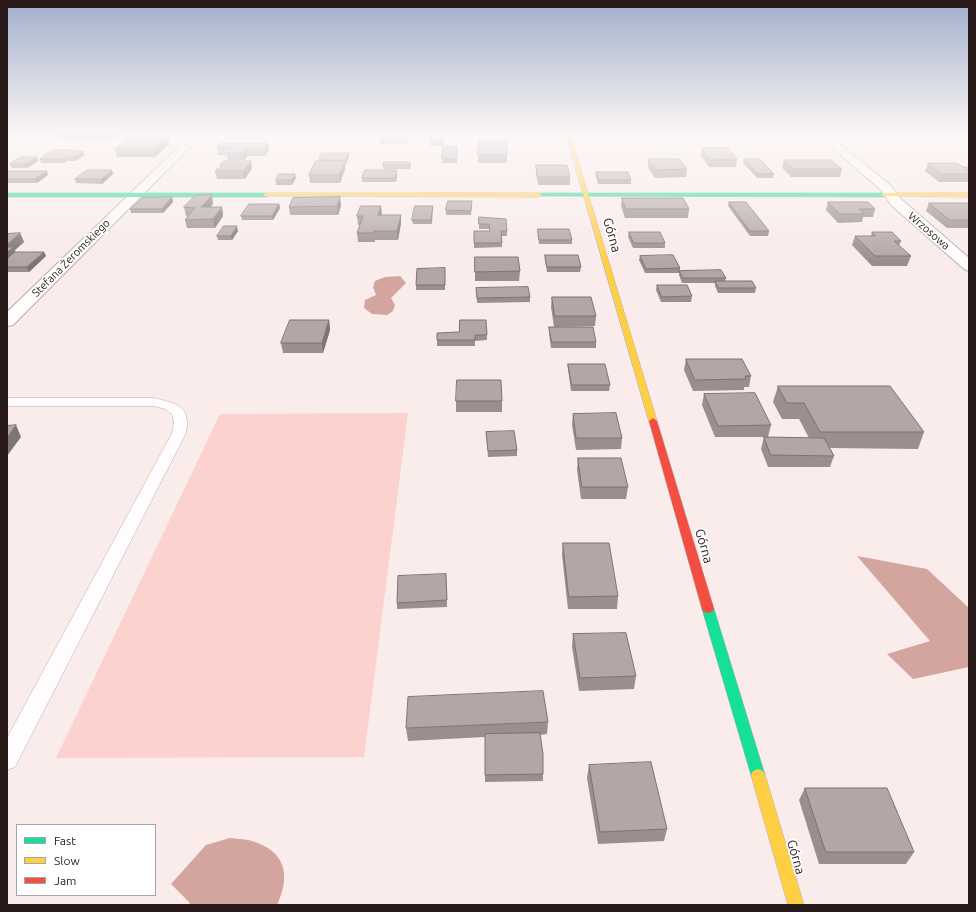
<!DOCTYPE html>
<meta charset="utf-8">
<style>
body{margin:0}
#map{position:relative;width:976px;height:912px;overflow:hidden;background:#f9eceb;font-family:Ubuntu,sans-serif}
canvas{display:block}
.frame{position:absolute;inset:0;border:8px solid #281b1a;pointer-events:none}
.legend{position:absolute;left:16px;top:824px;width:140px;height:72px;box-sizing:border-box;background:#fff;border:1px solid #a9a4a3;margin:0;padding:5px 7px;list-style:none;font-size:12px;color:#281b1a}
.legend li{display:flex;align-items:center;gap:8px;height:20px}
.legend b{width:20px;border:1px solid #a9a4a3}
</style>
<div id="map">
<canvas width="976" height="912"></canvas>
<div class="frame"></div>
<ul class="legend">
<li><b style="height:5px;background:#16e098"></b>Fast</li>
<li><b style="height:5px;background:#ffcf43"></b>Slow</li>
<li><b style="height:5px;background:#f24e42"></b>Jam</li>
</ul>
</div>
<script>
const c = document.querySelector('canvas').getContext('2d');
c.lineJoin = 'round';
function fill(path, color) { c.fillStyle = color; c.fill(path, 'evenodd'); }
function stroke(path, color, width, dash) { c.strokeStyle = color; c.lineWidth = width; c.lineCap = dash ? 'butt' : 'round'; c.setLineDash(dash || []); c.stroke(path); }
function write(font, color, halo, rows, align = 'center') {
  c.font = font + ' Ubuntu,sans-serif'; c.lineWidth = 3.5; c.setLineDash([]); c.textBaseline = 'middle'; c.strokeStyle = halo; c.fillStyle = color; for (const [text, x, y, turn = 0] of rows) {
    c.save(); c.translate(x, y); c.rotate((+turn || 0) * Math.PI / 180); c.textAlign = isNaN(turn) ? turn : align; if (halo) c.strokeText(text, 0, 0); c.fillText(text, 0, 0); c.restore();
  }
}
fill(new Path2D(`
 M408,413L364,757L56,758L220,414Z`), '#fbd2ce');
fill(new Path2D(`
 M400,276L406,283L391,298L395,305L393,311L387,315L372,314L364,308L365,300L376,295L373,287L375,281L385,277Z
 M857,556L927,569L969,608V667L913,679L887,654L930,641Z
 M230,838C238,839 247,839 255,842C287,853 290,877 277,905H190L189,902L171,884L206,845Z`), '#d4a49f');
const lane = new Path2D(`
 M7,398H154C177,404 191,405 186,433L15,767L7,770V738L172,433L174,422L172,414L165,409L154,406H7Z`);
const street = new Path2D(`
 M192,134H203L13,325L7,326V312Z
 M816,134H827L889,184L901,199L969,258V271L964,269L891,205L881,190Z`);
const fast = new Path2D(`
 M7,193H266L269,195L266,197H7Z
 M539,193H884L887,195L884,197L537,196V194Z
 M708,605L712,606L714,609L765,775L763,779L758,781L753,779L751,775L702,609L704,606Z`);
const slow = new Path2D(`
 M566,134H570L657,421L656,423L653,424L649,421Z
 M266,193H539L542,195L539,197L264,196L263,195Z
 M884,193H969V197L882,196V194Z
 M758,769L763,771L765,775L804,905H788L751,775L753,771Z`);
const jam = new Path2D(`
 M653,418L657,421L714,609L712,612L708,613L704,612L702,609L649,421Z`);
stroke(lane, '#b9adac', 1);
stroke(street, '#b9adac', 2);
stroke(fast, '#b9adac', 1);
stroke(slow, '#b9adac', 1);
stroke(jam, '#b9adac', 1);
fill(lane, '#fefcfc');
fill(street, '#fefcfc');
fill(fast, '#16e098');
fill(slow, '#ffcf43');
fill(jam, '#f24e42');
fill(new Path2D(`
 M122,134L115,139H58L57,135Z
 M409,134L408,144H381L380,140Z
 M445,134L443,146L457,150V163H442L443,146H430V142Z
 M168,137L169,144L155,157H117L115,149Z
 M268,143L269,150L265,156H247L244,160H228L227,155H218L217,147Z
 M702,148L737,159L736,167H709L701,156Z
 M76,150L77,151H83L84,155L75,161H67L64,163H41L40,159Z
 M349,153V157L346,164H345V169L340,183H310L309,175L319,161V160Z
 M478,155H507V163H478Z
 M648,159L687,169L686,177L655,178L648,167Z
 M744,159L774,174L773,178H757L743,163Z
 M784,160L842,169L840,177H791L782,168Z
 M38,161L27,168H12L10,164Z
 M251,161L252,168L245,179H217L215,171L221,167L220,165Z
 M410,162L411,166L410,169H383V165Z
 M928,163L963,167H969V182H939L925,171Z
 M536,165L570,177V185H538L536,173Z
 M596,172L631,180V184H598L596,176Z
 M7,173L48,175L37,183H7Z
 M113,174L102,184L76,183L75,179Z
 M397,174L396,182H362V178Z
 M296,178L292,185H276V180Z
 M172,197L173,202L163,213H131L130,209Z
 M622,198L689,209L688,218H625L621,206Z
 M472,201L471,215H446V210Z
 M729,202L769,231L768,236H750L728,206Z
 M828,202L875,209L873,217H863L862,222L838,223L826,210Z
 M929,203L969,205V228H947L926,211Z
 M213,204L210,207H222L223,216L215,228H187L185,220L188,216H186L184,207Z
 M279,204L280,208L273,220H242L241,216Z
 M341,206L338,215H290L289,207Z
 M433,206L432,224H413L412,220Z
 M382,215H401V223L398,240H375V242H358L357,233L360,225H358L357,216Z
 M479,217L507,231V236H502V247L474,248V231H490L489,229H479Z
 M538,229L572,240V244H539L538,233Z
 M238,231L232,240H218L217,236Z
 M629,232L665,243V248H633L628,237Z
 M872,232L901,241L899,246L911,256L907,266H872L852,245L855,236H871Z
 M20,233L24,242L15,250V252H44L46,256L29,272H7V234Z
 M545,255L581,267L580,272H547L545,259Z
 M640,256L680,268V271L726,278L725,281L756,288L755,293H718L715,286V283H682L679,275V273H645L639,260Z
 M475,257L520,271L519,281H475Z
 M445,273V290H416V285Z
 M657,285L692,296L691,302H661L656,290Z
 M476,288L530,297V302L477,303Z
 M552,297L596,316L595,326L554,327L551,307Z
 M329,320L330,330L323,353H283L281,343Z
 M486,320L487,340L475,341V346H437V340L459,332Z
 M549,327L596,342V348H551L549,333Z
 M686,359L751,376L749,387H744V390L693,391L684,370Z
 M568,364L610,385L609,391H571L568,369Z
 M778,386L924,432L918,449L830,448L834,456L830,467H768L761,449L764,437L809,438L799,419H782L773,402Z
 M704,394L771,425L768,437H715L702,405Z
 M456,401H502V412H456Z
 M573,414L622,438L621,449L576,450L572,425Z
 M486,432L517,450V456L488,457Z
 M578,458L628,487L626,499H581L577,470Z
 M563,543L618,596L617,609H568L562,555Z
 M446,574L447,607L397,609V603Z
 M573,634L636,676L634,689L579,691L572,647Z
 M548,722L547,734L540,735L543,774V781L485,782V737L408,741L406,728Z
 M589,765L667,829L664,841L598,844L587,778Z
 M805,788L914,852L906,864H819L799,800Z`), '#9a8f8e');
fill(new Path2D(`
 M116,134H122L115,139L114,135Z
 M168,137L169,144L155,157L153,150Z
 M268,143L269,150L265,156L264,149Z
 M246,149L247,156L244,160L243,153Z
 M83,151L84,155L75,161L74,157Z
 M349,153V157L346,164V160Z
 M37,157L38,161L27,168L26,164Z
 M65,157L67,161L64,163L63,159Z
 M251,161L252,168L245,179L243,171Z
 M345,161V169L340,183L339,175Z
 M112,170L113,174L102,184L101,179Z
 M397,170V174L396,182L395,178Z
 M47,171L48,175L37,183L35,179Z
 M295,174L296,178L292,185V180Z
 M212,195L213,204L203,216L201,207Z
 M172,197L173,202L163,213L162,209Z
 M340,197L341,206L338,215L337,206Z
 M279,204L280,208L273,220L272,216Z
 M381,206L382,215H378Z
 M222,207L223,216L215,228L213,219Z
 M401,215V223L398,240L397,231Z
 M237,226L238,231L232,240L231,236Z
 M20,233L24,242L15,250L17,257L7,265V245Z
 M44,252L46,256L29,272L27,267Z
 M329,320L330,330L323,353L322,343Z
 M16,425L21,437L7,456V438Z`), '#7d7474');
const building = new Path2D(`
 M59,134H116L114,135H57Z
 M382,134H409L408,140H380Z
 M431,134H444L443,142H430Z
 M132,137H168L153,150L115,149Z
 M479,141H507V155H478Z
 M221,143H268L264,149H246L243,153H227L231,147H217Z
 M443,146H457V159H442Z
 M702,148H728L737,159L710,160Z
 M53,150H76L75,151H83L74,157H65L63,159H40Z
 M322,153H349L346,160H319Z
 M21,157H37L26,164H10Z
 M648,159H679L687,169L656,170Z
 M744,159H760L774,174H758Z
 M784,160H831L842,169H793Z
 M224,161H251L243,171H215L218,168H220L222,165H220Z
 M316,161H345L339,175H309Z
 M384,162H410L409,165H383Z
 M928,163H957L969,171V174H942Z
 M536,165H567L570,177H538Z
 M963,167H969V171Z
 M87,170H112L101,179H75Z
 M365,170H397L395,178H362Z
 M10,171H47L35,179H7V173Z
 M596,172H628L631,180H599Z
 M279,174H295L292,180H276Z
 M196,195H212L201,207H222L213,219L185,220L195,208L184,207Z
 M172,197L162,209H130L142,198Z
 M340,197L337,206L289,207L293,198Z
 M622,198H683L689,209H626Z
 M448,201H472L471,211L446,210Z
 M729,202H746L769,231H750Z
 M828,202H868L875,209H859L864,214H840Z
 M929,203H967L969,205V220H950Z
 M249,204H279L272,216H241Z
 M361,206H381L378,215H401L397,231H374V233H357L363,216H357Z
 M415,206H433L431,220H412Z
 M479,217L506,219L507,231H501L502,243H474V231H490L489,224H479Z
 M224,226H237L231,236H217Z
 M538,229H569L572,240H539Z
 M629,232H660L665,243H634Z
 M872,232H892L901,241H894L911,256H875L855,236H875Z
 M20,233L7,245V234Z
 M7,247H13L7,253Z
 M15,252H44L27,267H7V259Z
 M545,255H578L581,267H547Z
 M673,255L680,268L646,269L640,256Z
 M475,257H518L520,271L475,272Z
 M445,268V285H416L417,269Z
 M721,270L726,278H683L679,271Z
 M715,281H752L756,288H719Z
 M657,285H687L692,296L662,297Z
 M528,287L530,297L477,298L476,288Z
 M552,297H591L596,316H555Z
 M290,320H329L322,343H281Z
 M460,320H486L487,335H475V340H437V333L459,332Z
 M549,327H593L596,342H552Z
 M686,359H742L751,376H745L746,379L695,380Z
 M568,364H605L610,385H572Z
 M457,380H501L502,401H456Z
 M778,386H890L924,432H820L804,403H787Z
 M755,393L771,425L718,426L704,394Z
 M616,413L622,438H576L573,414Z
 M16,425L7,438V426Z
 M514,431L517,450L488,451L486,432Z
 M764,437L824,438L834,456L771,455Z
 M578,458H621L628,487H582Z
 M563,543H609L618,596L569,597Z
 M446,574L447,600L397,603L398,576Z
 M626,633L636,676L580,678L573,634Z
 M543,691L548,722L406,728L408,697Z
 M540,733L543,754V774L485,775V734Z
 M651,762L667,829L600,832L589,765Z
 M805,788H887L914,852H826Z`);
fill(building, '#b3a6a5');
stroke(building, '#7d7474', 1);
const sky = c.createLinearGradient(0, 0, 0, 262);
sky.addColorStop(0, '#a0aecb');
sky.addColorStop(0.51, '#fcf6f6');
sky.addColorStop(1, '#fcf6f600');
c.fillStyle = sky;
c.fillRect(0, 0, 976, 262);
write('11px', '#281b1a', '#fff', [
 ["Wrzosowa",929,231,41],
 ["Stefana Żeromskiego",71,258,-45]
]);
write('13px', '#281b1a', '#fff', [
 ["Górna",612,235,74],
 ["Górna",704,546,74],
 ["Górna",796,857,74]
]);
</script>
